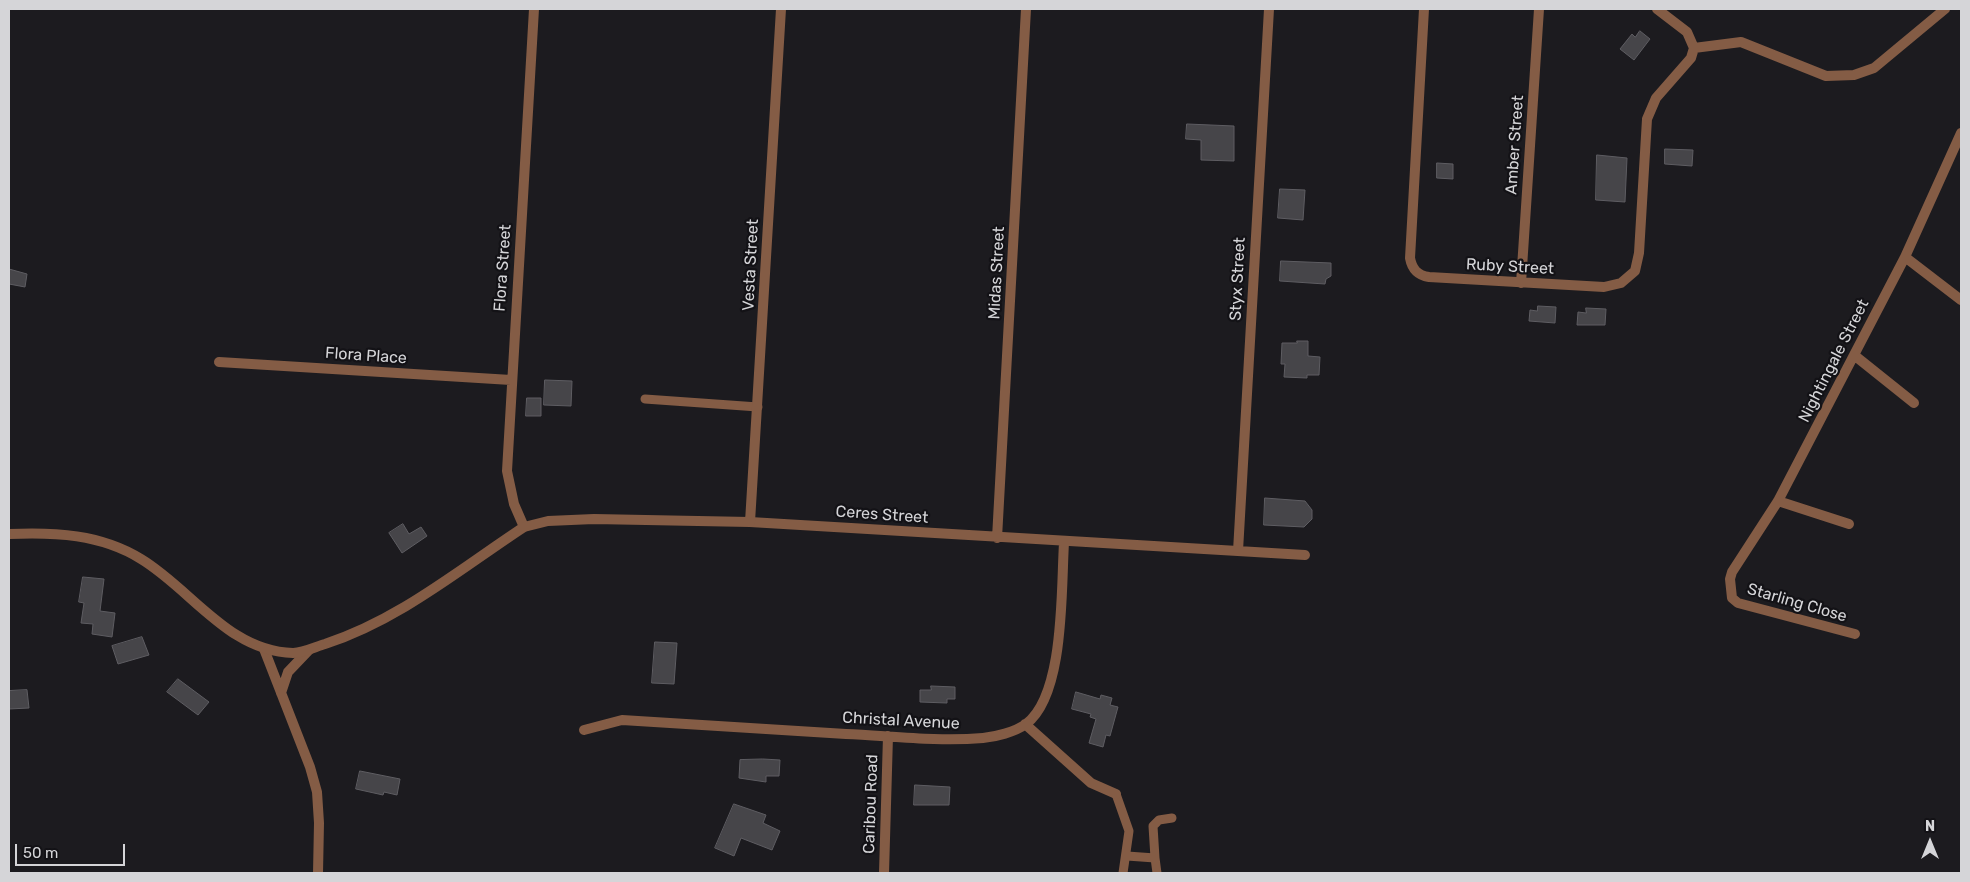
<!DOCTYPE html>
<style>
body{margin:0}
#map{position:relative;width:1970px;height:882px;overflow:hidden;background:#1c1b1f;font-family:Rubik,sans-serif}
canvas{display:block}
.frame{position:absolute;inset:0;border:10px solid #d5d5d8;pointer-events:none}
.north{position:absolute;left:1905px;top:817px;width:50px;height:50px;-webkit-text-stroke:4px #131216;paint-order:stroke;rotate:0deg;font-size:14px;font-weight:700;line-height:20px;text-align:center;color:#d5d5d8}
.north::after{content:'';display:block;margin:auto;width:18px;height:22px;background:#d5d5d8;clip-path:polygon(50% 0,100% 100%,50% 72%,0 100%)}
.scale{position:absolute;left:15px;top:844px;width:110px;height:22px;box-sizing:border-box;border:2px solid #d5d5d8;border-top:0;padding-left:6px;font-size:15px;line-height:18px;white-space:nowrap;color:#d5d5d8;-webkit-text-stroke:4px #131216;paint-order:stroke}
</style>
<div id="map">
<canvas width="1970" height="882"></canvas>
<div class="frame"></div>
<div class="north">N</div>
<div class="scale">50 m</div>
</div>
<script>
const c = document.querySelector('canvas').getContext('2d');
c.lineJoin = 'round';
function fill(path, color) { c.fillStyle = color; c.fill(path, 'evenodd'); }
function stroke(path, color, width, dash) { c.strokeStyle = color; c.lineWidth = width; c.lineCap = dash ? 'butt' : 'round'; c.setLineDash(dash || []); c.stroke(path); }
function write(font, color, halo, rows, align = 'center') {
  c.font = font + ' Rubik,sans-serif'; c.lineWidth = 4.5; c.setLineDash([]); c.textBaseline = 'middle'; c.strokeStyle = halo; c.fillStyle = color; for (const [text, x, y, turn = 0] of rows) {
    c.save(); c.translate(x, y); c.rotate((+turn || 0) * Math.PI / 180); c.textAlign = isNaN(turn) ? turn : align; if (halo) c.strokeText(text, 0, 0); c.fillText(text, 0, 0); c.restore();
  }
}
const building = new Path2D(`
 M1640,31L1650,39L1634,60L1620,49L1632,34L1635,37Z
 M1187,124L1234,126V161L1201,160V140L1186,139Z
 M1665,149L1693,150L1692,166L1665,164Z
 M1597,155L1627,158L1625,202L1596,200Z
 M1437,163L1453,164V179L1437,178Z
 M1280,189L1305,190L1303,220L1278,218Z
 M1281,261L1331,263V276L1326,279L1325,284L1280,281Z
 M9,269L27,274L25,287L9,284Z
 M1538,306L1556,307L1555,323L1529,321L1530,310L1537,311Z
 M1586,308L1606,309L1605,325H1577L1578,312L1586,313Z
 M1297,341H1308V356L1320,357L1319,375H1307V378L1284,377L1285,364H1281L1282,343H1297Z
 M545,380L572,381L571,406L544,405Z
 M527,398H541V416H526Z
 M1265,498L1305,501L1312,510V519L1304,527L1264,525Z
 M403,524L409,534L421,527L427,536L402,553L389,533Z
 M83,577L104,579L100,611L115,613L112,637L92,634L93,624L81,623L84,603L79,602Z
 M142,637L149,655L118,664L112,646Z
 M655,642L677,643L674,684L652,683Z
 M178,679L209,702L198,715L167,692Z
 M931,686L955,687V699H947V703L920,702V690H931Z
 M27,690L29,708L9,709V691Z
 M1076,692L1100,699L1101,695L1112,698L1110,705L1118,707L1110,736L1106,735L1103,747L1089,743L1096,719L1090,717L1091,714L1072,709Z
 M763,759L780,760L779,776H766V782L739,778L740,760Z
 M360,771L400,779L397,795L384,792L383,795L356,789Z
 M915,785L950,787L949,805H914Z
 M734,804L766,815L763,823L780,831L772,850L741,838L734,856L715,848Z`);
fill(building, '#464549');
stroke(building, '#5e5d62', 1);
stroke(new Path2D(`
 M645,399L758,407
 M1116,794L1129,831L1123,873
 M1127,856L1155,858L1153,826L1159,820L1172,818
 M1155,858L1157,873`), '#845c45', 9);
stroke(new Path2D(`
 M1424,9L1410,258C1412,269 1417,275 1429,277L1604,287L1621,283L1635,271L1639,253L1647,119L1656,98L1691,58L1694,48L1687,32L1657,9
 M1694,48L1741,42L1826,76L1854,75L1874,68L1945,9
 M1905,257L1961,300
 M1521,283L1539,9
 M1854,355L1914,403
 M219,362L511,380
 M1778,501L1849,524
 M750,522L1305,555
 M524,527L514,504L507,471L534,9
 M997,538L1026,9
 M1238,551L1269,9
 M1855,634L1738,603L1732,598L1730,579L1732,572L1778,501L1905,257L1961,133
 M264,649L310,767L317,792L319,823L318,873
 M281,693L288,672L309,650
 M1025,724L1091,783L1116,794
 M584,730L622,720C697,725 771,729 846,734C891,736 938,742 983,738C995,737 1015,732 1026,724C1065,695 1061,589 1064,543
 M884,873L888,736`), '#845c45', 10);
stroke(new Path2D(`
 M9,534C54,532 101,534 141,559C191,589 229,652 293,653C303,653 315,647 325,644C399,620 460,569 524,527L548,521L594,519L750,522L781,9`), '#845c45', 10);
write('16px', '#d5d5d8', '#131216', [
 ["Amber Street",1515,145,-86],
 ["Vesta Street",751,265,-87],
 ["Ruby Street",1510,267,3],
 ["Flora Street",503,268,-86],
 ["Midas Street",997,273,-87],
 ["Styx Street",1238,279,-87],
 ["Flora Place",366,356,4],
 ["Nightingale Street",1834,361,-63],
 ["Ceres Street",882,515,4],
 ["Starling Close",1797,603,16],
 ["Christal Avenue",901,721,3],
 ["Caribou Road",871,804,-88]
]);
</script>
